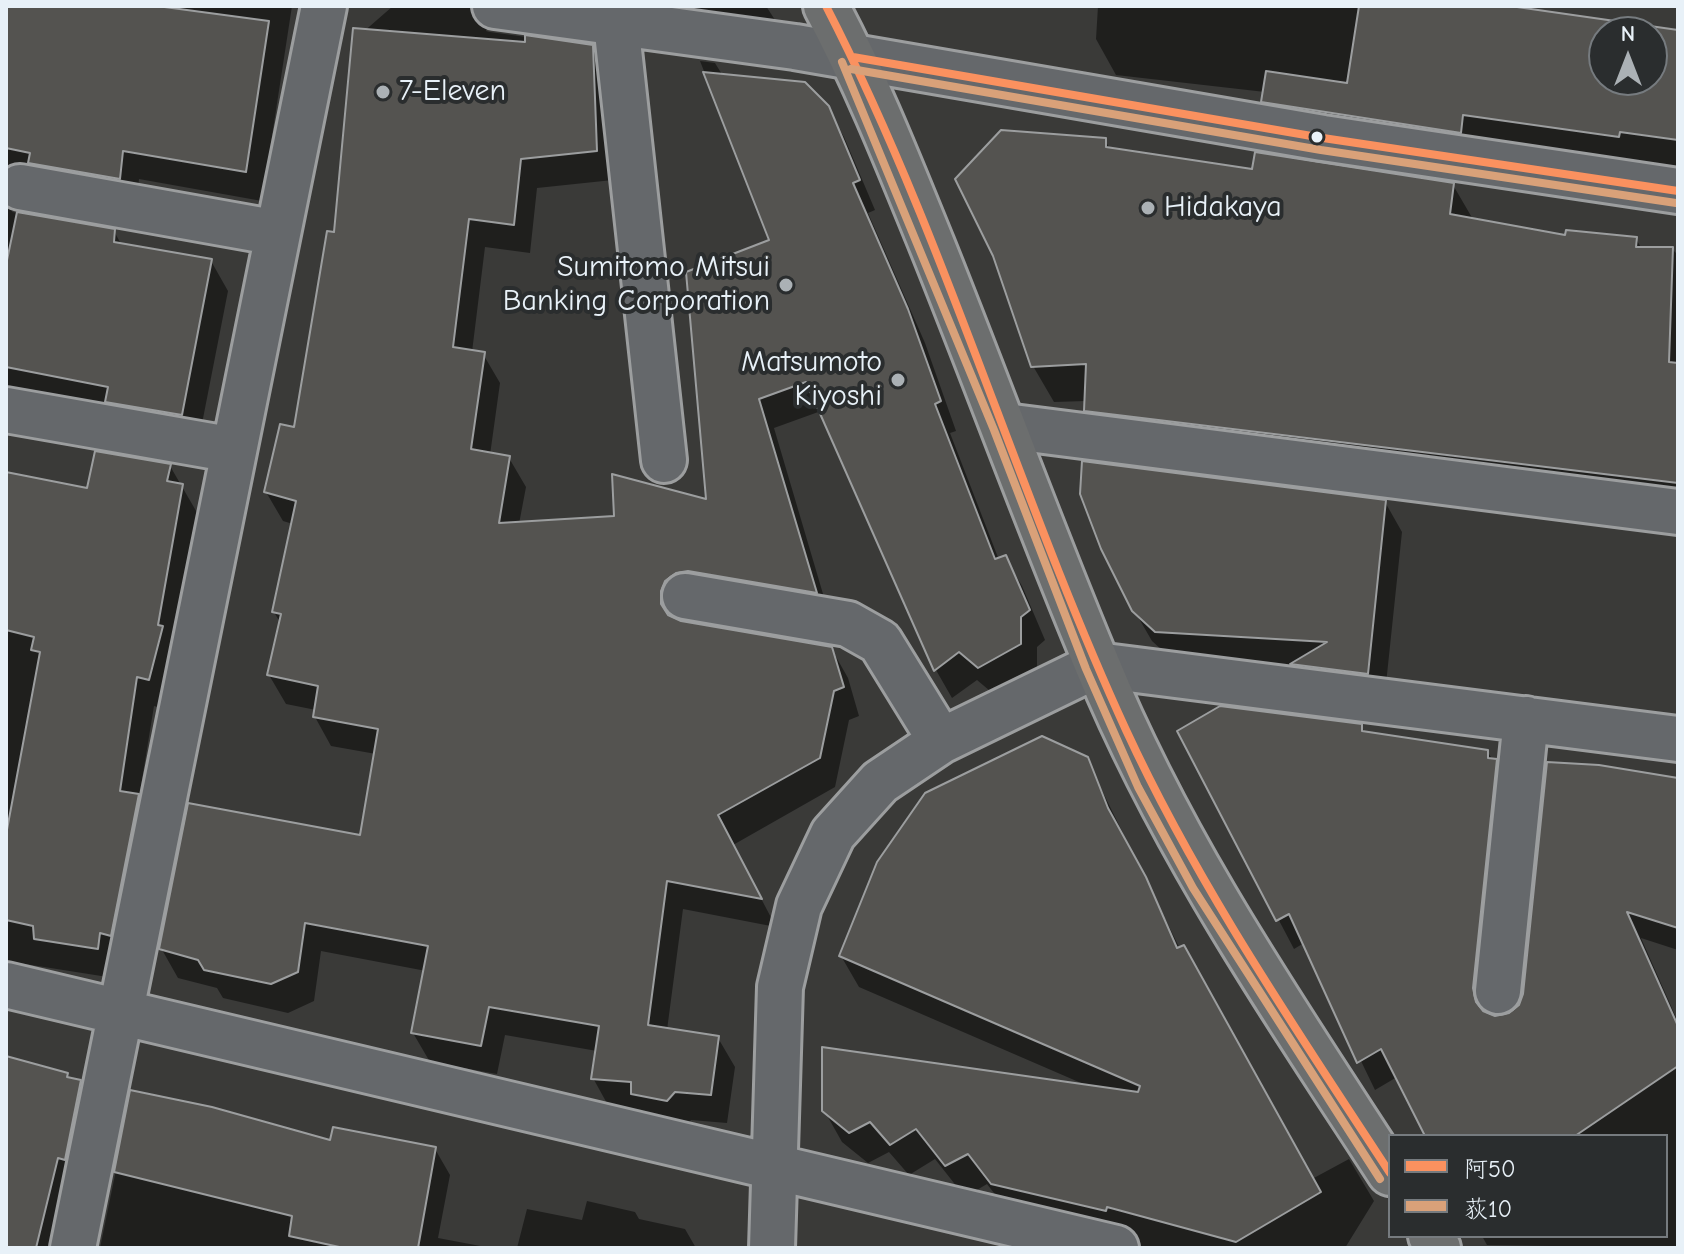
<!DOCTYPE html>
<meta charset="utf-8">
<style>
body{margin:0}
#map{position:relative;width:1684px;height:1254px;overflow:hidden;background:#3a3a38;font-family:"Comic Neue","Klee One",sans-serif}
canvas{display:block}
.frame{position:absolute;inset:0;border:8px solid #e8f1f8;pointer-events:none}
.legend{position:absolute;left:1388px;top:1134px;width:280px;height:104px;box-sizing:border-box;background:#2a2d2e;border:2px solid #767b7f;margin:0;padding:10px 14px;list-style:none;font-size:24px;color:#e8f1f8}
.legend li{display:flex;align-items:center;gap:16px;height:40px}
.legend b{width:40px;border:2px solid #767b7f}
.north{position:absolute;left:1588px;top:16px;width:80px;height:80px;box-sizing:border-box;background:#2a2d2e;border:2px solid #767b7f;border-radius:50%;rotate:0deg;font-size:22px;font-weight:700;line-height:32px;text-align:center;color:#e8f1f8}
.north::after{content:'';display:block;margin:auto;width:28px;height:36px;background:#abb1b5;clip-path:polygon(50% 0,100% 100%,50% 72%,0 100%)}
</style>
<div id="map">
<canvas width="1684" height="1254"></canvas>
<div class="frame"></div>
<ul class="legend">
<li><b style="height:10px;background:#fa915f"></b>阿50</li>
<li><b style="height:10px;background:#d9a179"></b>荻10</li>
</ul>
<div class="north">N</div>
</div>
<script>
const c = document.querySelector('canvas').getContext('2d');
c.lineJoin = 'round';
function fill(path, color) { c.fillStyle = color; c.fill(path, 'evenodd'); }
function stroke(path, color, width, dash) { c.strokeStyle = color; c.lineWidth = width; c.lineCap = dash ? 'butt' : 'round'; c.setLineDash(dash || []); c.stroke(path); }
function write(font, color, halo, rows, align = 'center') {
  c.font = font + ' "Comic Neue",sans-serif'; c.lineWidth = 8; c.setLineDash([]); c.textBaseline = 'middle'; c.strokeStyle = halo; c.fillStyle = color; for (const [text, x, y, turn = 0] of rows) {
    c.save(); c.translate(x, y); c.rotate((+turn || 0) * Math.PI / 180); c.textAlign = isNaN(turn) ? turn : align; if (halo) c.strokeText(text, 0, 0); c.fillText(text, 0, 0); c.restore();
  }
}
fill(new Path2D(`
 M6,6H292L262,201L139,179L136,208L18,200L12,212L114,231L122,246L211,261L228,291L198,444L6,422Z
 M393,6H766L775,20L761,43L491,21L486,31L490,32L592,46L609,76L613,180L537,188L530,253L485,247L472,352L483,354L500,383L490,455L509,458L526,487L519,524L616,518L708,501L771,241L700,61L715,63L723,76L827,107L844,137L875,210L868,213L925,343L956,431L950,433L999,560L1005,557L1022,586L1045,640L1037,647V673L996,696L977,680L952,698L936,670L821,411L774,428L831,621L681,610L676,621L831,648L848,678L859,716L849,720L835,787L733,845L776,927L683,909L667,1030L718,1038L735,1067L727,1123L691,1120L684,1129L650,1122L642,1110L609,1107L593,1078L597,1051L505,1035L497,1074L430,1062L413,1033L426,971L321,951L314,1001L288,1013L223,998L217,988L178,978L161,948L362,837L376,754L331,746L315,717L316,710L286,704L269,675L281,624L274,612L293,524L283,521L266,492L295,430L336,234L354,40Z
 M1098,6H1499L1678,32V173L1284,137L1263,102L1265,92L1116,75L1096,39ZM1604,32H1652V80H1604Z
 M1105,140L1110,149L1254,172L1453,185L1474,221L1567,237L1636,239L1642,249H1672L1678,255V516L1107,446L1086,410V401L1054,402L1033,366Z
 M170,466L199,516L165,709L154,706L139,798L155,826L114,978L6,961V474L89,490Z
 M1385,502L1402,532L1384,703L1174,661L1152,641L1134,610Z
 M1361,726L1366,734L1487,751L1512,789L1489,1015L1496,1018L1508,1016L1519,1007L1678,780V950L1641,938L1678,1022V1248L1487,1245L1482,1236H1666V1136H1428L1397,1077L1375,1090L1304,943L1294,949L1180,732Z
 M1086,758L1180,949L1312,1179L1349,1159L1374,1201L1345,1248H1114L1011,1215L987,1184L965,1197L935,1159L909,1175L889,1152L868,1163L842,1142L824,1110L1088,1086L859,987L841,956Z
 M6,1058L67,1074L70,1080L80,1082L95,1107L67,1248H6Z
 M132,1092L331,1143L435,1149L450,1175L438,1238L491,1248H100Z
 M587,1201L635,1212L639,1219L685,1229L696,1248H517L527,1209L582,1220Z`), '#0007');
const building = new Path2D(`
 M6,6H157L269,21L246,172L123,151L120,179L28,163L30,153L6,148Z
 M1359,6H1510L1678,30V140L1620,132L1619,137L1463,115L1461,133L1261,102L1266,71L1347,83ZM1604,32H1652V80H1604Z
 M353,28L525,42V35L593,45L597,151L521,159L514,225L469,219L453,347L485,352L471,449L510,456L499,523L614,516L612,474L706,499L686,272L769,240L703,72L805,82L829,106L860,180L853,183L908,309L941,401L935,404L995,559L1006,555L1030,610L1021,617V644L978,668L959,652L934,671L806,382L759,399L817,593L688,571L676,573L665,581L661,591V604L668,615L681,621L832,647L844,687L834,691L820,758L718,815L762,899L667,881L648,1025L719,1036L711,1095L675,1092L667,1101L631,1094V1082L591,1079L599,1026L489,1007L481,1046L411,1033L428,946L305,923L298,972L271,984L204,970L198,960L159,949L188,803L360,835L378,729L313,717L318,686L267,675L281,614L272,612L296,501L264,492L280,424L294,427L327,231L334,232Z
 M1001,130L1106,138V147L1252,169L1255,152L1454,183L1450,214L1565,235L1566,230L1637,237L1636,247H1673L1669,362L1678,363V483L1084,411L1086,364L1031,367L993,256L955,179Z
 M17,212L115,229L114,242L212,259L182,415L105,402L108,387L6,367V265Z
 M95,451L171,464L167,481L183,484L158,625L163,626L149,680L137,677L120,791L139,794L111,936L100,933L98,949L34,939L33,926L6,920V835L40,652L31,650L34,637L6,630V472L87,488Z
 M1082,461L1386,500L1368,674L1290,664L1327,642L1155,632L1132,611L1101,549L1080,494Z
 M1220,706L1362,724V731L1488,750V758L1497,759L1473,988L1476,1002L1483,1011L1495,1016L1509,1013L1519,1005L1523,994L1547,762L1599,765L1678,778V928L1627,912L1678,1026V1066L1575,1136H1425L1381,1049L1357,1063L1289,914L1276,921L1177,731Z
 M1042,736L1088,757L1108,808L1146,877L1177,948L1184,945L1321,1192L1236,1242L1107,1207L1106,1211L991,1184L968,1154L945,1166L916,1129L890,1145L870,1122L849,1133L822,1111V1047L1138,1092L1140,1086L839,956L877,862L925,793Z
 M6,1056L68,1073L67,1077L81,1080L65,1160L58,1158L36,1248H6Z
 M130,1090L212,1107L330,1140L333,1127L436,1147L418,1248H344L289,1236L292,1216L114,1172Z`);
fill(building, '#545350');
stroke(building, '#9c9e9f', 2);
const minor = new Path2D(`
 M495,6L795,47L1323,138L1678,191
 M616,23L664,460
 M20,187L278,233
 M6,410L234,450
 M1005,426L1678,512
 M685,596L848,624L880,642L941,741
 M6,985L1116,1248
 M1498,991L1526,719
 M73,1248L324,6
 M772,1248L780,987L799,906L833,834L880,782L941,741L1097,665L1678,739`);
const major = new Path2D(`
 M826,6C867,83 899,164 932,245C988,384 1039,526 1097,664C1172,847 1283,1008 1390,1173
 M1431,1236L1438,1248`);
stroke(minor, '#9c9e9f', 50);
stroke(major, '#9c9e9f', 50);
stroke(minor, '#65686b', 44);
stroke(major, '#6c6e6e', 44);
stroke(new Path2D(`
 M826,6C946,239 1017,493 1126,730C1198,886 1296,1029 1390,1173
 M853,57L1323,138L1678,191`), '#fa915f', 8);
stroke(new Path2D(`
 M842,62L994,430L1086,669L1138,787L1193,888L1380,1179
 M851,69L1321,150L1676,203`), '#d9a179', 8);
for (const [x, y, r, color] of [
 [383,92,8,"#abb1b5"],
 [1317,137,7,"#e8f1f8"],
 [1148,208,8,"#abb1b5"],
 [786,285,8,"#abb1b5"],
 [898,380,8,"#abb1b5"]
]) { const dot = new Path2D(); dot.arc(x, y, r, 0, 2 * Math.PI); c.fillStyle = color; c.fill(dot); stroke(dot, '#2a2d2e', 3); }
write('30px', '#e8f1f8', '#2a2d2e', [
 ["7-Eleven",399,92],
 ["Hidakaya",1164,208],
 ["Sumitomo Mitsui",770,268,"right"],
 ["Banking Corporation",770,302,"right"],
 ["Matsumoto",882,363,"right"],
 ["Kiyoshi",882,397,"right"]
], 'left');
</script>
